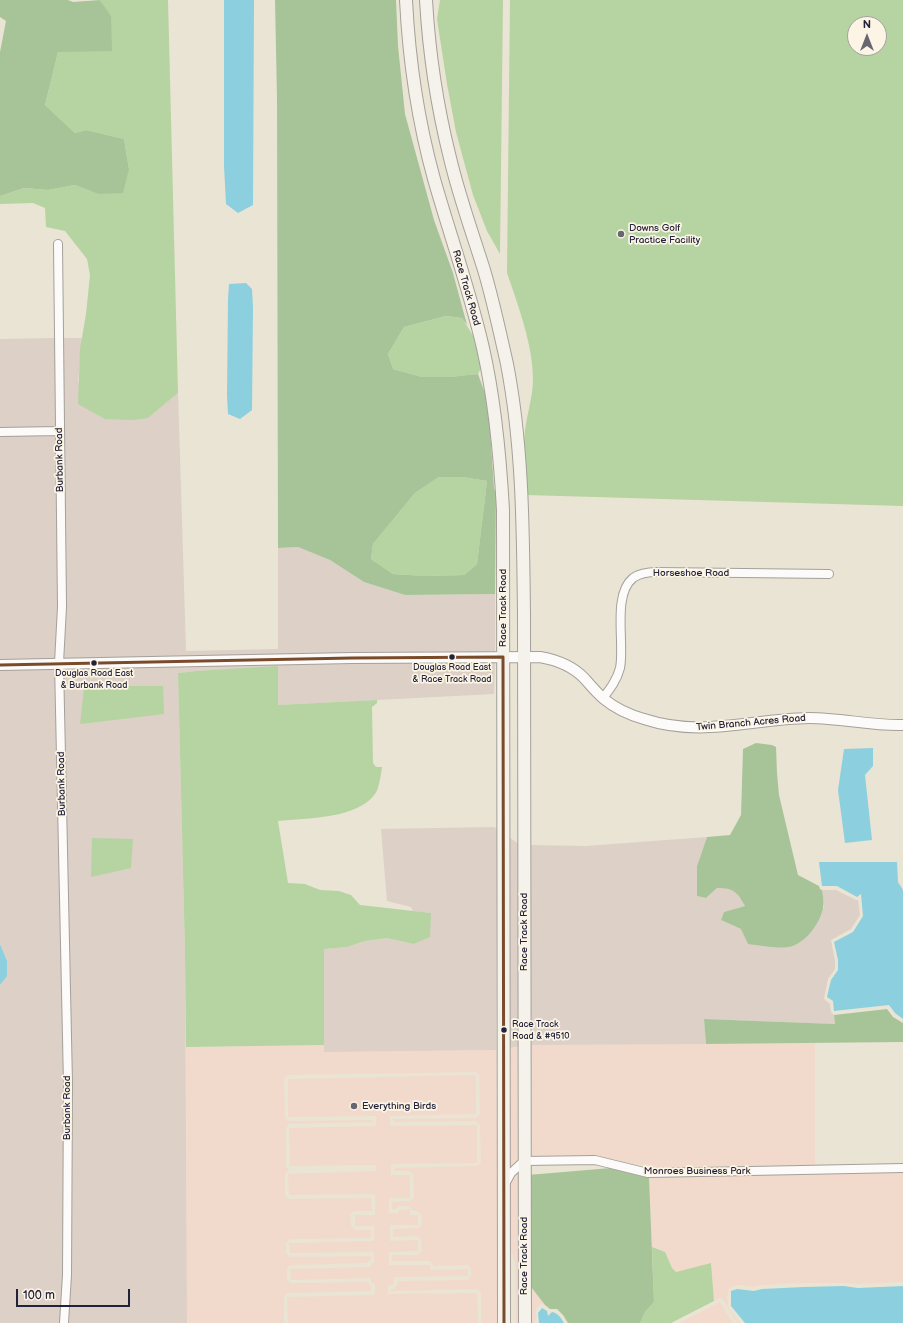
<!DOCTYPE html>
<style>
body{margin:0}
#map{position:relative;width:903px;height:1323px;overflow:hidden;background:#eae4d4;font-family:"Balsamiq Sans",sans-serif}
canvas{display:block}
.north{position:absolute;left:847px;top:16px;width:40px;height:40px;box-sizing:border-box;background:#fcf5e5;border:1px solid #a5a1a1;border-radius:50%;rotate:0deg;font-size:11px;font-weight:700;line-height:16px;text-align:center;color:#22223b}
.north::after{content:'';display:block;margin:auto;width:14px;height:18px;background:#686671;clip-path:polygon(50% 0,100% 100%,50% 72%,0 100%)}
.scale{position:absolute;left:16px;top:1289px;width:114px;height:18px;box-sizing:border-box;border:2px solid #22223b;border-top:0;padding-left:5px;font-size:12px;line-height:14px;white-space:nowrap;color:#22223b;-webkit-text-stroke:3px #fcf5e5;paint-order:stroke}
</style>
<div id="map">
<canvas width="903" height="1323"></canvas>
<div class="north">N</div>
<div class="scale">100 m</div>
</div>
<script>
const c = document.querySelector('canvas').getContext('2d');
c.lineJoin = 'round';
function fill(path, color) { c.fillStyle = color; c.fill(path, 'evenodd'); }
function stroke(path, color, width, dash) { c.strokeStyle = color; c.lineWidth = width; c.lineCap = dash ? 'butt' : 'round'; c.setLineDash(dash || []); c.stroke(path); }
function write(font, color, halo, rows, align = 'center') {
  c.font = font + ' "Balsamiq Sans",sans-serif'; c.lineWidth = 3.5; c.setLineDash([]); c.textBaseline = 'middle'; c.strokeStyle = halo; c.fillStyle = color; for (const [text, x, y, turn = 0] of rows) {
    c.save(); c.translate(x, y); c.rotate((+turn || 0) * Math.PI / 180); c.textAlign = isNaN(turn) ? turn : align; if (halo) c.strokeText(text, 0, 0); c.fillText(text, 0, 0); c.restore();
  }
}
fill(new Path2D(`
 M815,1043V1165L649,1168V1164L635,1165L596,1155L528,1156V1045Z
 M324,1045V1052L496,1050L499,1323H481V1293L477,1289L391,1291V1289H394L397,1285V1281L468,1280L471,1276V1269L468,1265L434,1266L430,1261H392V1255H418L422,1251L421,1240L418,1236L393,1237V1229L418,1228L422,1225L421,1215L418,1211H413L409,1206H399L396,1209L392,1210V1202L410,1201L414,1197L413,1175L410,1171H395L394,1168L477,1166L481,1162L480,1125L476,1121L394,1122L393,1119L476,1118L480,1114L479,1075L476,1072L288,1075L284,1079L285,1117L288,1121L372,1120V1122L289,1124L286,1128V1166L290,1170L355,1169L288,1170L285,1174V1195L289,1199L371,1198L372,1211H353L350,1215L351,1225L354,1230H371V1238L290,1239L286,1243V1253L290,1257L371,1256V1259L367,1263L290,1265L287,1269V1280L291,1283L368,1282L371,1287V1291L287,1293L284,1297V1323H187L186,1047Z
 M520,1046V1158L508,1169V1048Z
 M476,1075V1114L390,1116V1126L477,1125V1163L391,1164V1175H410V1198H389V1213H399V1210L410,1209V1215H418V1225H390V1241L418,1240V1251L389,1252V1265H430L431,1270L468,1269V1276L394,1277L393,1285H388V1294L477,1293L478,1323H288L287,1297L375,1295V1283H371V1278L291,1280L290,1269L371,1267V1263H374V1252L290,1253L289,1243L374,1241V1226H355V1215H375V1194L289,1195L288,1174L377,1171L376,1165L290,1166L289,1128L376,1126V1116L288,1117V1079Z
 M520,1169L521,1323H516L515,1262L508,1242V1186L514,1176Z
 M903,1173V1282L858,1284L844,1283H804L762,1285L754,1287L737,1285L729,1288L727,1298L729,1309L740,1323H737L723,1300L720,1298L714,1301L711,1263L676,1272L672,1268L665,1252L652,1247L649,1177Z
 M528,1283L545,1305L541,1304L538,1306L536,1309L535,1323H528Z
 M720,1302L733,1323H679Z`), '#f1dacb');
fill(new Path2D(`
 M55,338L56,427H0V339Z
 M63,338H82L78,382L148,418L178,393L186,651L278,649V548L298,547L330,560L364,582L405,595L495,594V653L64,659L66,607Z
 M0,436H56L58,607L56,659L0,661Z
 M495,661L494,694L278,705V667L196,671L178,673L185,953L187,1323H68L71,1275L72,1084L63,668Z
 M56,668L64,1084L63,1275L60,1323H0V985L7,975V961L0,944V670Z
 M494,827L497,829L496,1050L324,1052V949L347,947L365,941L387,938L413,944L430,913L413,911L411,907L387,901L381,829Z
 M507,836L519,844L520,1046L508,1048Z
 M707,837L697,866V896L706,898L717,888H726L735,891L745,906L724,912L721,920L741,929L824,908L822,890H836L856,900H858L860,915L851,929L831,940L835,961V969L828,979L824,998L825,1000L830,1004L831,1012L834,1015L835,1024L704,1019L706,1044L528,1045V845L586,846Z`), '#dcd0c7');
fill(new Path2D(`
 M100,0H168L178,393L148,418L132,420L105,419L78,404L80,349L86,314L90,275L87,259L65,231L46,227L45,208L33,203L0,204V196L24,188L48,190L75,185L98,194L129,169L124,139L86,130L75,133L45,105L58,52L111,17Z
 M440,0H503L500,254L487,231L473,195L456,132L447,84L437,19Z
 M510,0H903V506L526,495C525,474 522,452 525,431C527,414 533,396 533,379C533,345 518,305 507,273ZM855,24H879V48H855Z
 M446,316L462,318L477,342L482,366L478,374L449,377H422L393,369L388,354L404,327Z
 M439,477H462L487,481L477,564L466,575L425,576L393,574L371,559L373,544L415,493Z
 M278,666V705L377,700V703L372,707L373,763L376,767H382C381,774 379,789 375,794C357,819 307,818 278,821L288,883L305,884L320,890L339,891L351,895L360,905L431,913L430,937L413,944L387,938L365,941L347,947L324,949V1045L186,1047L185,953L178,673L196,671Z
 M132,686H163L164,714L80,724L84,689Z
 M92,838L133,839L131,868L91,877Z
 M652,1247L665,1252L672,1268L676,1272L711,1263L714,1301L671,1323H640L645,1312L654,1302Z`), '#b6d3a2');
fill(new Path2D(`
 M0,0H68L73,2L100,0L111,16L112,51L58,52L45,105L75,133L86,130L124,139L129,169L123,193L98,194L75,185L48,190L24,188L0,196V52L6,21L0,17Z
 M275,0H396L398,46L405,114L434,220L453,273L467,325L462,318L446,316L404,327L388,354L393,369L422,377H449L478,374L487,399L489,415L494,488L496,494L495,594L405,595L364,582L330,560L298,547L278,548L277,98ZM439,477H462L487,481L477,564L465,575L425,576L393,574L371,559L373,544L415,493Z
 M756,743L772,745L776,747L777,773L779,795L798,875L819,886L820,889L822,890C823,895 824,903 823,908C820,924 804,945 788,947C777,949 759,945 748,944L741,929L721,920L724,912L745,906C737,892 734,888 717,888L706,898L697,896V866L707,837L730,835L741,815L743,749Z
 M887,1009L893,1017L903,1023V1042L706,1044L704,1019L835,1024L834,1015Z
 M611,1168L641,1176L649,1177L654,1302L645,1312L640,1323H568L563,1315L557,1309H550L545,1305L528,1283V1175Z`), '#a7c499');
fill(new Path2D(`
 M224,0H254L253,205L238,213L226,204L224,166Z
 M246,283L252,289L253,308L252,410L240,419L228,414L227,396L228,299L229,284Z
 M873,748V766L865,775L872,840L845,843L838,790L844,749Z
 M819,862H897L898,882L903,890V1019L895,1013L889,1005L834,1011L833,1001L827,997L831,980L838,970V960L834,942L853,932L863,916L861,894L857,897L837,886H822Z
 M0,944L7,961V976L0,985Z
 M844,1286L858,1288L903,1286V1323H745L731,1306V1291L737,1289L754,1291L762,1289L804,1287Z
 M542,1308L547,1311L548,1316L552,1312C558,1313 561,1318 564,1323H539L538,1313Z`), '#8ccfde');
const minor = new Path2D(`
 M58,244L62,607L59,663L68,1084L67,1275L64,1323
 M0,432L60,431
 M603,698C610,689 617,680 620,668C625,644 612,595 633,578C640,573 649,572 657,572L829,574
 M505,1184L511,1173L524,1161L595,1160L648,1173L903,1168`);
const tertiary = new Path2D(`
 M0,665L352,658L540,657C557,660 573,666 585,679C591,686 597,693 604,699C616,709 630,715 644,719C702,738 751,719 809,718C841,718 872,726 903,725`);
const secondary = new Path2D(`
 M406,0C409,60 418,121 434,179C450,235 470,291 483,348C495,401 500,455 503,510L504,1323
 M426,0C429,53 437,106 450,158C459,196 472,232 484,270C493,300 500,333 507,364C523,447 523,531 524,615L525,1323`);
stroke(minor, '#a4a09b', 10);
stroke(tertiary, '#a4a09b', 12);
stroke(secondary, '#a4a09b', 14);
stroke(minor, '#fcfbf9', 8);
stroke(tertiary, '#fcfbf9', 10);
stroke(secondary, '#f5f2eb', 12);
stroke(new Path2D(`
 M0,665L352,658L503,657L504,1323`), '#7a4b2a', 3);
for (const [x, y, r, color] of [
 [621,234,4,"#686671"],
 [452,657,3.5,"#22223b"],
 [94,663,3.5,"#22223b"],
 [504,1030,3.5,"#22223b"],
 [354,1106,4,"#686671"]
]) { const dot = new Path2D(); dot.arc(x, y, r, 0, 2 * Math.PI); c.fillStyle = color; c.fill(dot); stroke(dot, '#fcf5e5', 1.5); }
write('9px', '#22223b', '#fcf5e5', [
 ["Douglas Road East",452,668],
 ["& Race Track Road",452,680],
 ["Douglas Road East",94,674],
 ["& Burbank Road",94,686],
 ["Race Track",512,1025,"left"],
 ["Road & #9510",512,1037,"left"]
]);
write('10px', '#22223b', '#fcf5e5', [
 ["Downs Golf",629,228],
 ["Practice Facility",629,240],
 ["Everything Birds",362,1106]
], 'left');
write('10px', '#22223b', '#fcf5e5', [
 ["Race Track Road",466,288,74],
 ["Burbank Road",60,460,-91],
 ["Horseshoe Road",691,573],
 ["Race Track Road",503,608,-90],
 ["Twin Branch Acres Road",751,723,-5],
 ["Burbank Road",62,784,-91],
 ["Race Track Road",524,932,-90],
 ["Burbank Road",67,1108,-90],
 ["Monroes Business Park",697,1171],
 ["Race Track Road",524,1256,-90]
]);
</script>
